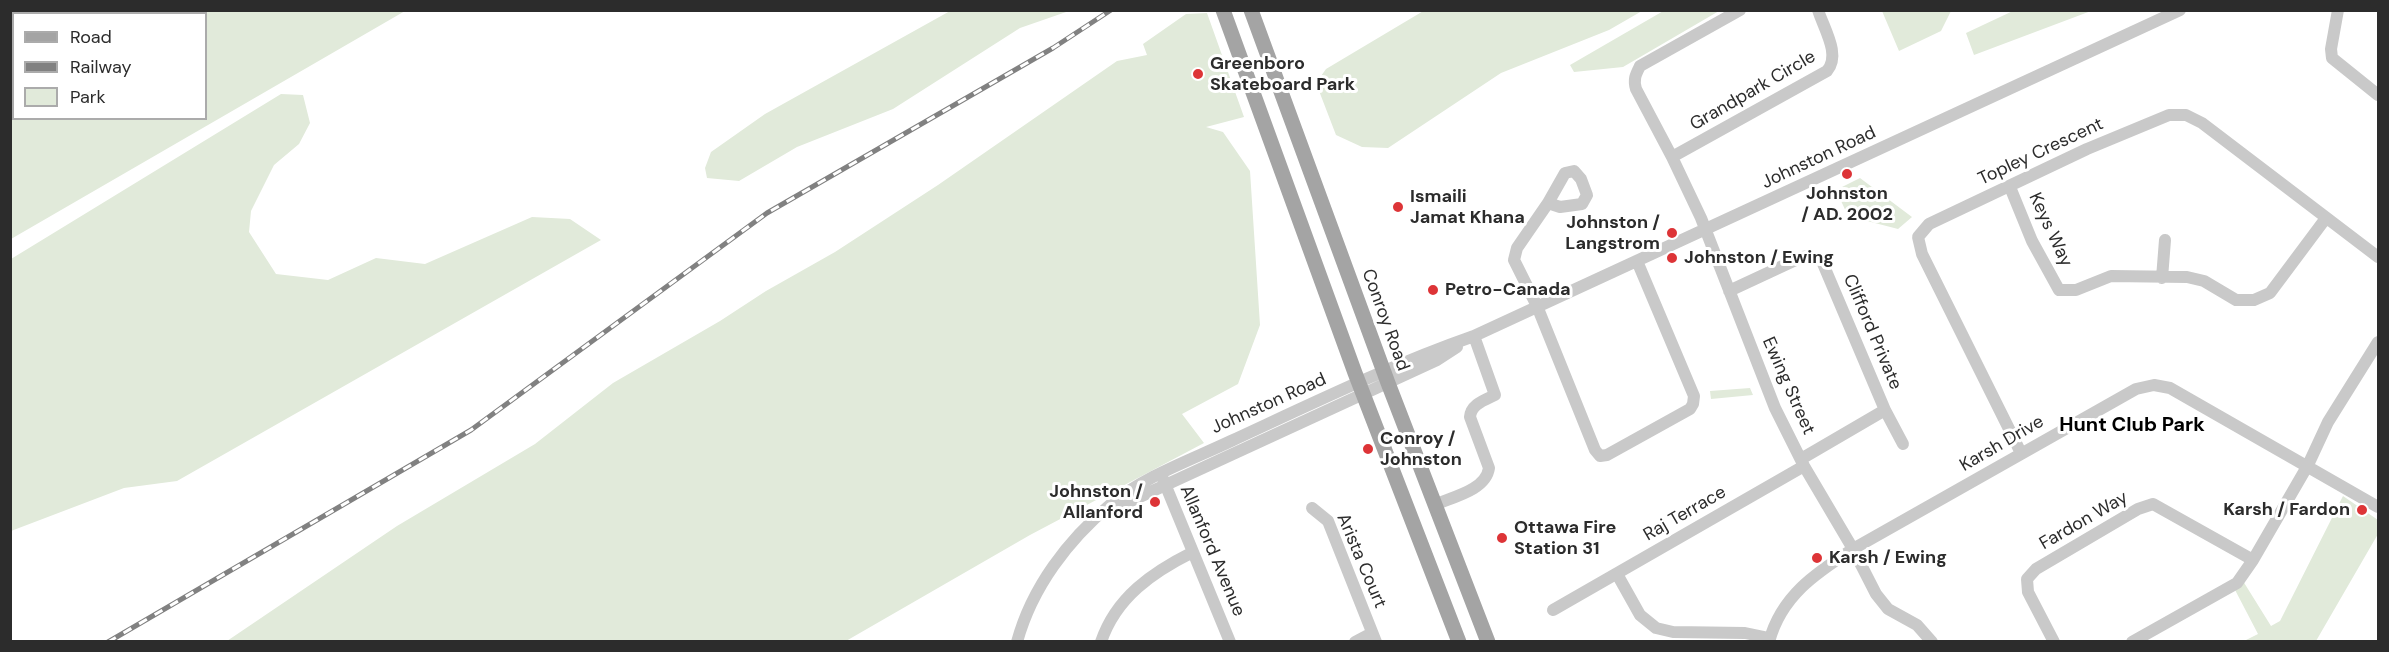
<!DOCTYPE html>
<style>
body{margin:0}
#map{position:relative;width:2389px;height:652px;overflow:hidden;background:#fff;font-family:"DM Sans",sans-serif}
canvas{display:block}
.frame{position:absolute;inset:0;border:12px solid #2c2c2c;pointer-events:none}
.legend{position:absolute;left:12px;top:12px;width:195px;height:108px;box-sizing:border-box;background:#fff;border:2px solid #ababab;margin:0;padding:8px 10px;list-style:none;font-size:18px;color:#2c2c2c}
.legend li{display:flex;align-items:center;gap:12px;height:30px}
.legend b{width:30px;border:2px solid #ababab}
</style>
<div id="map">
<canvas width="2389" height="652"></canvas>
<div class="frame"></div>
<ul class="legend">
<li><b style="height:8px;background:#a4a4a4"></b>Road</li>
<li><b style="height:8px;background:#818181"></b>Railway</li>
<li><b style="height:16px;background:#e1eada"></b>Park</li>
</ul>
</div>
<script>
const c = document.querySelector('canvas').getContext('2d');
c.lineJoin = 'round';
function fill(path, color) { c.fillStyle = color; c.fill(path, 'evenodd'); }
function stroke(path, color, width, dash) { c.strokeStyle = color; c.lineWidth = width; c.lineCap = dash ? 'butt' : 'round'; c.setLineDash(dash || []); c.stroke(path); }
function write(font, color, halo, rows, align = 'center') {
  c.font = font + ' "DM Sans",sans-serif'; c.lineWidth = 6; c.setLineDash([]); c.textBaseline = 'middle'; c.strokeStyle = halo; c.fillStyle = color; for (const [text, x, y, turn = 0] of rows) {
    c.save(); c.translate(x, y); c.rotate((+turn || 0) * Math.PI / 180); c.textAlign = isNaN(turn) ? turn : align; if (halo) c.strokeText(text, 0, 0); c.fillText(text, 0, 0); c.restore();
  }
}
fill(new Path2D(`
 M1425,10H1642V11L1609,30L1501,73L1388,148L1362,147L1336,135L1316,83L1326,69Z
 M1665,10L1719,11L1623,67L1574,72L1570,65Z
 M2015,10H2091V11L1974,55L1966,33Z
 M96,11V10L405,11L11,239V60L13,58L14,118H206V14L91,13Z
 M950,11H1069L1020,28L893,109L797,147L739,181L707,178L705,168L711,152L765,114Z
 M1882,11H1951L1941,31L1899,51Z
 M1207,13L1244,117L1206,127L1223,132L1250,171L1260,325L1238,384L1182,414L1204,443L1030,535L846,641H227L397,526L535,444L613,383L720,321L766,291L835,252L938,185L1117,61L1147,55L1143,44L1186,14Z
 M281,94L303,95L310,123L299,144L274,165L251,211L249,232L276,274L328,280L376,258L425,264L532,217L570,219L601,240L177,481L124,488L11,531V259Z
 M1860,178L1912,217L1898,229L1848,216L1836,190Z
 M1750,388L1753,395L1711,399L1710,391Z
 M2343,496L2378,520V534L2316,641H2244L2258,634L2234,588L2243,581L2271,626L2280,621Z`), '#e1eada');
stroke(new Path2D(`
 M1740,10L1640,66C1636,74 1633,79 1636,89L1672,157L1827,71C1841,55 1824,29 1818,10
 M2338,10L2331,49L2332,58L2378,95
 M1672,157L1701,218L1775,408L1804,466L1853,549L1876,594L1888,609L1917,625L1932,642
 M2010,187L2032,241L2059,290H2076L2111,276L2187,277L2204,281L2236,300H2254L2270,293L2326,218
 M1548,203L1565,173L1574,171L1581,179L1587,195L1582,204L1560,207L1548,203L1517,248L1514,260L1537,306L1595,450L1600,456L1607,455L1690,409L1693,404L1694,396L1637,261
 M2162,278L2165,240
 M1729,291L1802,257L1810,256L1821,259L1885,410L1903,444
 M2021,453L1922,254L1918,237L1929,224L2087,149L2169,115H2186L2202,123L2378,257
 M1801,459L1885,410
 M1163,479L1230,642
 M1434,505C1453,497 1486,490 1489,468L1470,417C1471,404 1485,400 1495,395L1474,336
 M1120,506L1437,360L1457,347
 M1312,508L1328,521L1376,642
 M1617,574L1640,615L1656,628L1673,632L1745,633L1769,638
 M1553,610L1804,466
 M1017,642C1032,587 1068,540 1111,504C1145,476 1191,460 1231,441C1311,404 1391,365 1474,336L2180,10
 M1101,642C1116,597 1153,572 1193,552
 M1355,642L1372,633
 M1769,642C1781,596 1816,573 1853,549L2136,389L2154,385L2170,388L2378,507
 M2054,642L2028,592L2027,579L2036,569L2138,509L2153,504L2253,560
 M2132,642L2237,583L2253,560L2308,465L2328,422L2378,342`), '#c9c9c9', 12);
stroke(new Path2D(`
 M1223,10L1355,373L1459,642
 M1251,10L1388,383L1488,642`), '#a4a4a4', 15);
const rail = new Path2D(`
 M108,642L471,430L767,213L1053,48L1111,10`);
stroke(rail, '#818181', 5);
stroke(rail, '#fff', 3, [9]);
for (const [x, y, r, color] of [
 [1198,74,6,"#dd3437"],
 [1847,174,6,"#dd3437"],
 [1398,207,6,"#dd3437"],
 [1672,233,6,"#dd3437"],
 [1672,258,6,"#dd3437"],
 [1433,290,6,"#dd3437"],
 [1368,449,6,"#dd3437"],
 [1155,502,6,"#dd3437"],
 [2362,510,6,"#dd3437"],
 [1502,538,6,"#dd3437"],
 [1817,558,6,"#dd3437"]
]) { const dot = new Path2D(); dot.arc(x, y, r, 0, 2 * Math.PI); c.fillStyle = color; c.fill(dot); stroke(dot, '#fff', 2); }
write('bold 18px', '#2c2c2c', '#fff', [
 ["Greenboro",1210,64],
 ["Skateboard Park",1210,85],
 ["Johnston",1847,194,"center"],
 ["/ AD. 2002",1847,215,"center"],
 ["Ismaili",1410,197],
 ["Jamat Khana",1410,218],
 ["Johnston /",1660,223,"right"],
 ["Langstrom",1660,244,"right"],
 ["Johnston / Ewing",1684,258],
 ["Petro-Canada",1445,290],
 ["Conroy /",1380,439],
 ["Johnston",1380,460],
 ["Johnston /",1143,492,"right"],
 ["Allanford",1143,513,"right"],
 ["Karsh / Fardon",2350,510,"right"],
 ["Ottawa Fire",1514,528],
 ["Station 31",1514,549],
 ["Karsh / Ewing",1829,558]
], 'left');
write('18px', '#2c2c2c', '#fff', [
 ["Grandpark Circle",1753,91,-30],
 ["Topley Crescent",2041,152,-25],
 ["Johnston Road",1819,158,-25],
 ["Keys Way",2050,230,65],
 ["Conroy Road",1385,320,70],
 ["Clifford Private",1872,332,67],
 ["Ewing Street",1788,386,66],
 ["Johnston Road",1269,404,-24],
 ["Karsh Drive",2002,444,-30],
 ["Raj Terrace",1685,514,-30],
 ["Fardon Way",2084,521,-30],
 ["Allanford Avenue",1212,551,67],
 ["Arista Court",1361,561,67]
]);
write('bold 20px', '#000', '#fff', [
 ["Hunt Club Park",2132,426]
]);
</script>
